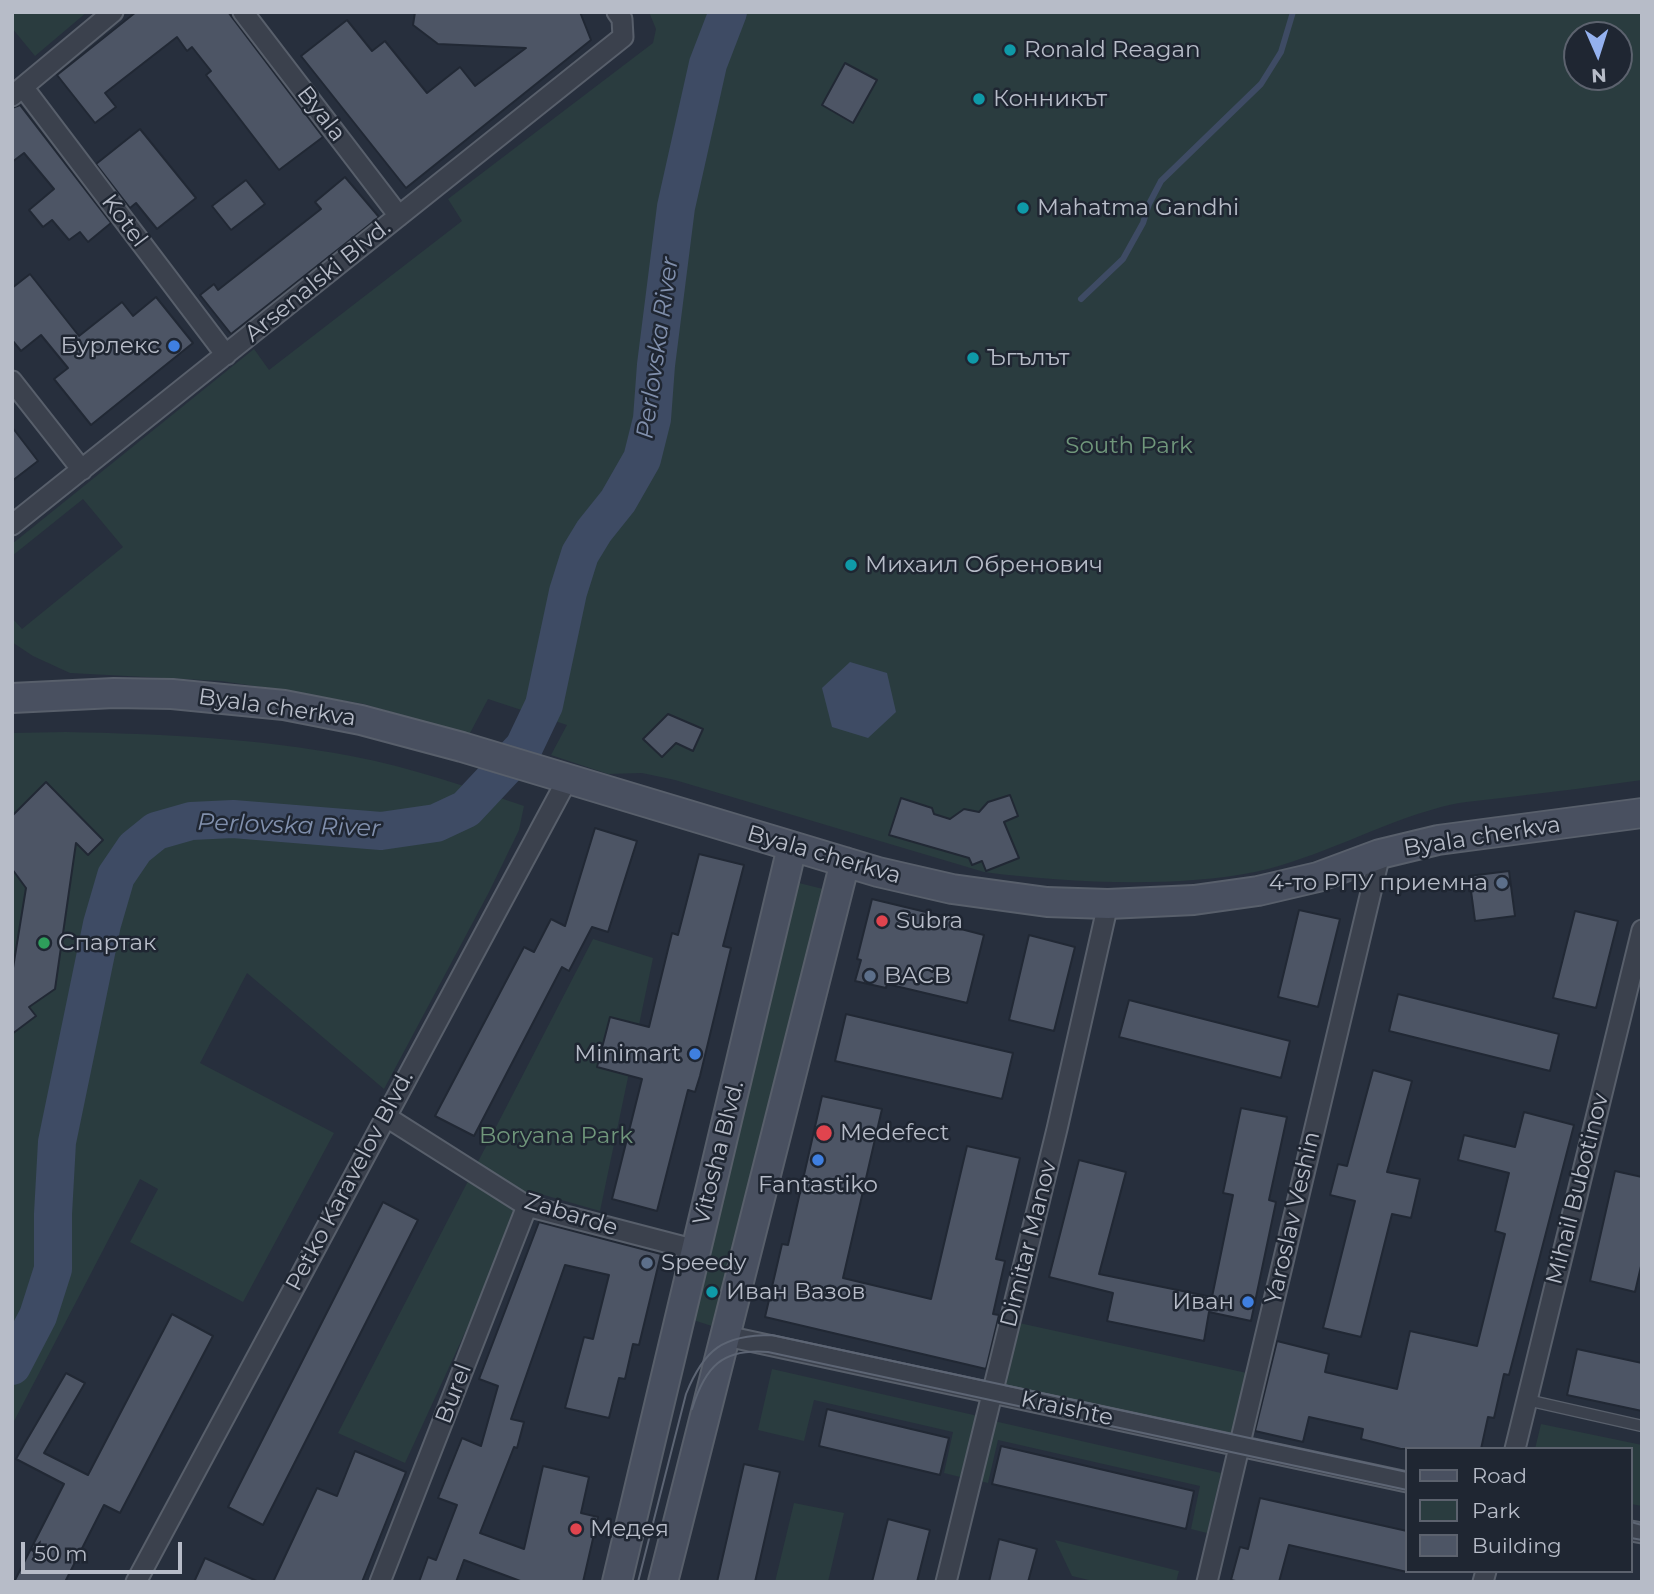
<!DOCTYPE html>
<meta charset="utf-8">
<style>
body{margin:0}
#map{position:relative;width:1654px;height:1594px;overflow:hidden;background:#272f3d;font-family:Montserrat,sans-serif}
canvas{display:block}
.frame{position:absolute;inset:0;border:14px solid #b7bcc8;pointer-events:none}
.legend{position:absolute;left:1405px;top:1447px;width:228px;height:126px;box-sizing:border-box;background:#1f2632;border:2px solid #5c626e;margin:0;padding:9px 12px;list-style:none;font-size:21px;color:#b7bcc8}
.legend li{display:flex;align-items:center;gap:14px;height:35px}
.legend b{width:35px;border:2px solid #5c626e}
.north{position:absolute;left:1563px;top:21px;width:70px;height:70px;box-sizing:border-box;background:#1f2632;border:2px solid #5c626e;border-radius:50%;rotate:177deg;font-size:19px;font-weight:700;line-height:28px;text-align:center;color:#b7bcc8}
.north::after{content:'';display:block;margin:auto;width:24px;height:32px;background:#94b1ef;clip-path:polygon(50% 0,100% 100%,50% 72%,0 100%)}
.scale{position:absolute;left:21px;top:1542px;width:161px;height:32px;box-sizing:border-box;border:4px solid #b7bcc8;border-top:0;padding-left:9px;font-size:21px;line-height:24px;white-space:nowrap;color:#b7bcc8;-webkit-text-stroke:5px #1f2632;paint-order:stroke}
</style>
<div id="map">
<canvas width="1654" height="1594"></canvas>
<div class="frame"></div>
<ul class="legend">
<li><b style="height:9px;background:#495060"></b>Road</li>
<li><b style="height:19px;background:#2a3c3f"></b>Park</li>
<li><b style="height:19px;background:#4d5565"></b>Building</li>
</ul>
<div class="north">N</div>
<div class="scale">50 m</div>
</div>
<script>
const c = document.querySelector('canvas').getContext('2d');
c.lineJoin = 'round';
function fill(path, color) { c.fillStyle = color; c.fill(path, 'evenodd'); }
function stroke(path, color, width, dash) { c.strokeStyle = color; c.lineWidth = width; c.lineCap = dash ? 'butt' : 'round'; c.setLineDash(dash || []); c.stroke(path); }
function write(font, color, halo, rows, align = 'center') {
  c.font = font + ' Montserrat,sans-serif'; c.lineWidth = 5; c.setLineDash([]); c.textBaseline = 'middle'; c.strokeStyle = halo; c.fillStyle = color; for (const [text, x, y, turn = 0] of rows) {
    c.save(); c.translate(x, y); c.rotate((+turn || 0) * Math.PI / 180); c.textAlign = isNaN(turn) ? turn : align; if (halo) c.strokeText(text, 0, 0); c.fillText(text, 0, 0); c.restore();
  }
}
fill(new Path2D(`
 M12,12H87L35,56L12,28Z
 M649,12H1642V780C1598,786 1554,792 1510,797C1487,800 1463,801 1441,807C1378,824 1319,858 1255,872C1175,888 1066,883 984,872L675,780L642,773L608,774L551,755L567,725L488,699L469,735L364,704L288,691L221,681L70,673L33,656L12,642V618L22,629L123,547L83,499L12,556V544L254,349L269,370L462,221L448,199L653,43L656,29ZM1577,35H1619V77H1577Z
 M66,732C162,734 256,738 351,756C410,767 467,787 524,806L519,830L489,892L384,1089L247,973L200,1063L334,1133L243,1302L130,1242L158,1189L140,1179L12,1425V733Z
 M795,882L831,891L718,1328L687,1318Z
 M593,939L653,958L600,1211L530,1191L405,1463L338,1433Z
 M1010,1321L1256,1375L1242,1437L995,1383Z
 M772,1369L978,1416L964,1478L944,1473L953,1432L814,1400L804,1441L758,1430Z
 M994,1421L1221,1473L1207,1533L1191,1529L1200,1486L998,1440L988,1483L980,1481Z
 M1541,1424L1642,1445V1506L1631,1504V1449H1535Z
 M794,1503L844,1513L828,1582H775Z
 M1055,1540L1179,1571L1176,1582H1097L1072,1576Z`), '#2a3c3f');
fill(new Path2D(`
 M850,662L887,673L896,712L868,738L832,727L822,688Z`), '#3e4b64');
stroke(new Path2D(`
 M1081,299L1123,259L1143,223L1149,204L1161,181L1261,84L1281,52L1293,12`), '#3e4b64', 6);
stroke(new Path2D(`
 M12,1366L38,1316L53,1269V1214L57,1142L102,924L116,876L135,848L156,831L191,821L233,819L381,831L436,823L466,809L524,747L544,705L568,592L580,554L594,531L618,501L642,459L652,419L656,365L676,207L708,64L728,12`), '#3e4b64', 38);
const building = new Path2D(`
 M136,12H228L323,137L279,170L206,75L211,71L192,47L187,51L177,37L105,93L116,107L95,123L57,75Z
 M415,12H580L591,40L406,188L301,56L347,20L372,51L385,41L427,93L460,67L475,86L526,48L438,44L413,25Z
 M845,63L877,80L853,123L822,105Z
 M20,105L111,223L88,242L80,232L69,240L52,220L43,227L29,210L54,189L24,153L12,162V108Z
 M140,129L196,198L157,229L136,203L130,208L96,164Z
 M345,177L379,217L231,334L200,295L214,284L218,290L321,209L315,202Z
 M246,180L265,204L231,230L212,206Z
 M30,274L79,336L122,302L133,316L156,297L193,343L91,425L54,379L68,368L41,335L21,351L12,340V288Z
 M12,427L38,461L12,481Z
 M668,714L703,729L693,751L676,743L662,757L643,739Z
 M46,782L103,840L88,855L76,843L55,989L29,1007L36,1016L12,1034V974L26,888L12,869V816Z
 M1010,795L1018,816L1004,822L1019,858L986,871L982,861L972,865L969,858L889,835L901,798L932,808L934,814L950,819L964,809L979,812L988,802Z
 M595,828L637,841L608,932L592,927L569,971L562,967L474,1136L435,1116L524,947L534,952L551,919L565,926Z
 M699,854L744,865L723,946L731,948L700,1076L695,1092L688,1090L657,1211L612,1199L642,1079L597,1067L610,1017L649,1027L672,933L678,935Z
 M1509,871L1515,916L1475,921L1469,876Z
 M872,899L959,920L957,928L984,935L967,1003L887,984L886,988L855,981L861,960L857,959Z
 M1299,910L1340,919L1318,1007L1278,997Z
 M1575,911L1618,921L1596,1008L1553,998Z
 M1029,935L1075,947L1054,1031L1009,1020Z
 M1398,994L1559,1034L1550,1071L1389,1031Z
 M1129,1000L1290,1041L1281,1078L1119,1037Z
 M846,1014L1013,1053L1002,1099L835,1061Z
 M1373,1070L1412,1081L1387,1172L1420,1179L1411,1218L1392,1214L1361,1337L1323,1328L1355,1201L1330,1195L1338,1164L1347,1166Z
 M822,1096L882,1109L843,1278L931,1299L967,1146L1020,1158L996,1259L1005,1261L993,1314L999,1315L986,1369L765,1317L782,1244L788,1245Z
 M1241,1108L1287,1117L1269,1200L1276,1202L1251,1321L1209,1312L1204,1341L1107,1321L1113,1293L1049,1277L1079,1160L1126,1172L1099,1274L1212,1297L1233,1195L1223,1193Z
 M1524,1112L1574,1125L1509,1375L1504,1374L1494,1418L1488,1417L1481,1449H1401L1361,1439L1363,1429L1309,1417L1303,1442L1255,1431L1277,1341L1329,1354L1325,1372L1397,1389L1410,1331L1477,1346L1505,1234L1495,1231L1509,1173L1458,1160L1464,1135L1515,1147Z
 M1615,1171L1642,1177V1262L1635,1292L1590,1281Z
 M383,1202L418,1220L263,1525L228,1507Z
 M539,1222L661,1254L639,1345L633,1344L625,1379L619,1378L609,1418L565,1408L584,1337L593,1339L609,1275L565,1265L511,1419L524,1422L517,1448L514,1447L480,1533L524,1549L543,1466L589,1477L581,1513L598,1517L583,1582H523L464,1560L456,1582H419L428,1557L436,1560L457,1505L438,1498L462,1438L481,1446L498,1386L479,1379Z
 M172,1314L213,1336L120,1513L104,1505L65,1582H14L64,1484L16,1459L25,1443L66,1373L85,1383L44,1453L88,1475Z
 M1577,1349L1642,1363V1411L1567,1395Z
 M827,1409L949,1438L940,1475L819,1446Z
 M1001,1446L1194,1491L1186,1529L992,1484Z
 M355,1451L406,1472L362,1582H273L317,1488L337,1496Z
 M744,1464L780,1472L755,1582H717Z
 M1260,1498L1407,1531V1572L1289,1545L1279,1582H1240L1231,1580L1240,1547L1248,1549Z
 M888,1519L930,1530L917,1582H872Z
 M999,1539L1037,1549L1028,1582H989Z
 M205,1558L259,1582H194Z`);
fill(building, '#4d5565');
stroke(building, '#212834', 2);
const lane = new Path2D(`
 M1527,1400L1642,1426`);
const street = new Path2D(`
 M243,12L399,216
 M23,87L226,355
 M12,96L113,12
 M12,381L82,470
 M12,525L623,37L622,19L617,12
 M385,1116L527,1206L696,1250
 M726,1336L1407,1482
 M1515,1449L1642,930
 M1631,1531L1642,1533
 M136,1582L567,780
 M380,1582L527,1206
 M946,1582L1057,1129L1108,904
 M1207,1582L1380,854
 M1483,1582L1486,1571`);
const secondary = new Path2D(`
 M12,698L114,693L172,694L284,705L361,720L462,747L878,872L952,889L1047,902L1108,904L1194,900L1258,891L1318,877L1380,854L1438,840L1642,813
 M617,1582L792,847
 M663,1582L845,862`);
stroke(lane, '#585f6b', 13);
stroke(street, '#585f6b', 23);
stroke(secondary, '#585f6b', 32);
stroke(lane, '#3b414d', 10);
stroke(street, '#3b414d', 19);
stroke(secondary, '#495060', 28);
stroke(new Path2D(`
 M692,1409C705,1367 722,1348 768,1352L1407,1490
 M1631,1522L1642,1525
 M1631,1538L1642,1540
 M638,1582L686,1394C704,1349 723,1335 772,1335L1407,1472`), '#5d6574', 2);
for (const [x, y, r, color] of [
 [1010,50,7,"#0f9aa8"],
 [979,99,7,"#0f9aa8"],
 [1023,208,7,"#0f9aa8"],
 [174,346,7,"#3f7fe0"],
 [973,358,7,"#0f9aa8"],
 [851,565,7,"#0f9aa8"],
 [1502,883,7,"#5c6f8a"],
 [882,921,7,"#e0444e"],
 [44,943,7,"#2e9e5b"],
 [870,976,7,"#5c6f8a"],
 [695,1054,7,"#3f7fe0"],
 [824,1133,9,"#e0444e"],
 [818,1160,7,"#3f7fe0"],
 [647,1263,7,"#5c6f8a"],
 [712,1292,7,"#0f9aa8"],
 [1248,1302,7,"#3f7fe0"],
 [576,1529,7,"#e0444e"]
]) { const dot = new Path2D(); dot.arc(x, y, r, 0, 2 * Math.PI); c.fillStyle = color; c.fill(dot); stroke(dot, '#1f2632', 2.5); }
write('23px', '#b7bcc8', '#1f2632', [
 ["Ronald Reagan",1024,50],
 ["Конникът",993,99],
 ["Mahatma Gandhi",1037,208],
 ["Бурлекс",160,346,"right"],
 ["Ъгълът",987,358],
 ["Михаил Обренович",865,565],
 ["4-то РПУ приемна",1488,883,"right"],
 ["Subra",896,921],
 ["Спартак",58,943],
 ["BACB",884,976],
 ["Minimart",681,1054,"right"],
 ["Medefect",840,1133],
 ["Fantastiko",818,1185,"center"],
 ["Speedy",661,1263],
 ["Иван Вазов",726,1292],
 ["Иван",1234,1302,"right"],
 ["Медея",590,1529]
], 'left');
write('23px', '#b7bcc8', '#1f2632', [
 ["Byala",321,114,52],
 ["Kotel",124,221,53],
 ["Arsenalski Blvd.",318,281,-39],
 ["Byala cherkva",277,708,8],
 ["Byala cherkva",1482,837,-9],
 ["Byala cherkva",824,855,16],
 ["Vitosha Blvd.",719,1153,-76],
 ["Petko Karavelov Blvd.",350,1181,-62],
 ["Mihail Bubotinov",1578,1189,-76],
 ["Zabarde",571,1215,17],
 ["Yaroslav Veshin",1293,1218,-77],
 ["Dimitar Manov",1029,1244,-76],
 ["Burel",454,1394,-69],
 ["Kraishte",1067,1409,12]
]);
write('23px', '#70977b', '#1f2632', [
 ["South Park",1129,446],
 ["Boryana Park",556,1136]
]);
write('italic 24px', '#8190ad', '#1f2632', [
 ["Perlovska River",658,348,-82],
 ["Perlovska River",289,826,2]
]);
</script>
